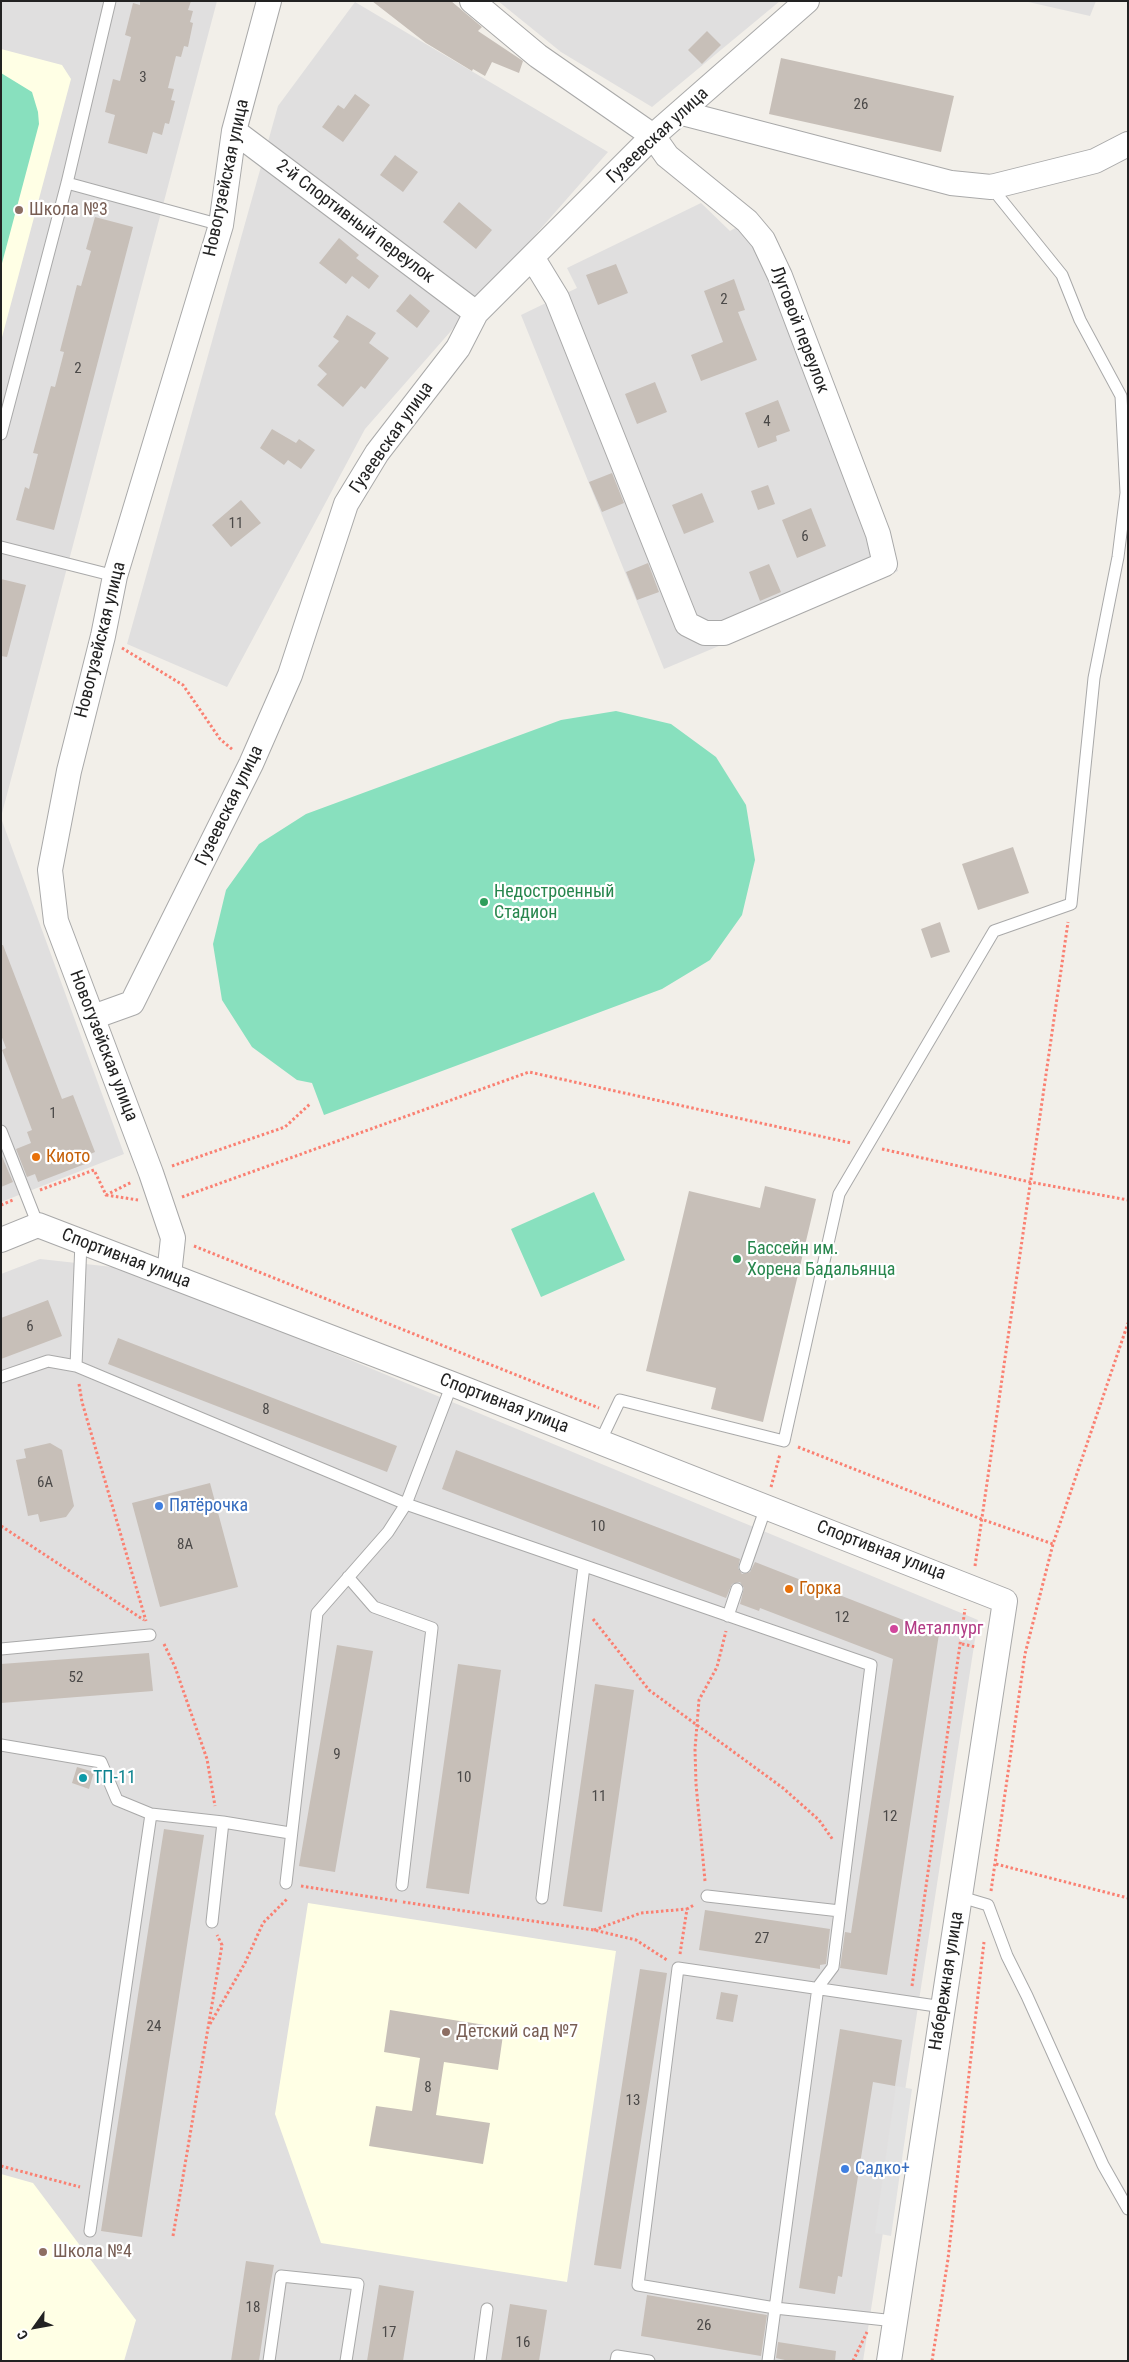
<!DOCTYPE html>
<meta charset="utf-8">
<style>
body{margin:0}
#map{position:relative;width:1129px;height:2362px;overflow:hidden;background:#f2efe9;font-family:"Roboto Condensed",sans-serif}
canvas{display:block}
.frame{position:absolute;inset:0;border:2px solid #222;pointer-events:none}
.north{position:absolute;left:10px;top:2302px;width:50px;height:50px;-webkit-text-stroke:4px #fff;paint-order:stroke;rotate:238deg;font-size:14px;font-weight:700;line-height:20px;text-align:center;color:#222}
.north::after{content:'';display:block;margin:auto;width:18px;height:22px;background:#222;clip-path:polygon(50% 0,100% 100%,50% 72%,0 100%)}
</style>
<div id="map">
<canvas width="1129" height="2362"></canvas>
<div class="frame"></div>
<div class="north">С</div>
</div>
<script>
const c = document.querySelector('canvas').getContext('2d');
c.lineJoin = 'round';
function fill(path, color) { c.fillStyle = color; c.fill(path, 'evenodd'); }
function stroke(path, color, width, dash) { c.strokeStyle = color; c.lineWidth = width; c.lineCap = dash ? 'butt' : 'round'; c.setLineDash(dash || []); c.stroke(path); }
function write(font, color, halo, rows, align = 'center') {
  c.font = font + ' "Roboto Condensed",sans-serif'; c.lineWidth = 4.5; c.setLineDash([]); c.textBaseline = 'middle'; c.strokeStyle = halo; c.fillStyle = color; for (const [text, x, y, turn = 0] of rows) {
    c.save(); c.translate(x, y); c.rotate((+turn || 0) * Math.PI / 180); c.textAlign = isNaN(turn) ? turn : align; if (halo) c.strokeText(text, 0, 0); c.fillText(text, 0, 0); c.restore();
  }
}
fill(new Path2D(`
 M1,1H217L1,817Z
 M498,1H780L652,107L561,52Z
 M1024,1H1096L1090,16Z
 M355,2L608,152L365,429L227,687L127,644L278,106Z
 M701,203L730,231L758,215L790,269L898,571L664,669L521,315L577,288L567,268Z
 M1,818L124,1154L1,1202Z
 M40,1259L131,1269L978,1620L863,2361H1V1274Z`), '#e0dfdf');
fill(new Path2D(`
 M1,49L62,65L71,79L1,341Z
 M308,1903L616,1951L567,2282L321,2243L275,2114Z
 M1,2174L33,2183L136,2320L124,2361H1Z`), '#ffffe5');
fill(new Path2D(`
 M1,73L32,92L38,112L39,124L1,267Z
 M616,711L671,724L716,757L746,805L755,860L742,915L710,960L662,989L324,1115L312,1083L297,1080L252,1047L222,1000L213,944L226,890L259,844L306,814L561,720Z
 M594,1192L625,1260L541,1297L511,1229Z`), '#88e0be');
fill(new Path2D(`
 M896,2086L912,2089L891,2236L875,2233Z`), '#e2e2e2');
fill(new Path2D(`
 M140,1H191L188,10L193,11L190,22L193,23L188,47L184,46L181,57L176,56L168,88L174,89L171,100L175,101L169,124L165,123L162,135L153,132L147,154L108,143L115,115L105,112L113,79L120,81L131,37L125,35L133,3L140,5Z
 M372,1H451L482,27L478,31L523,61L519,73L492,62L485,76L473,69L472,71L426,43Z
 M707,31L721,45L702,64L688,50Z
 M781,58L954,96L941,152L769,114Z
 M355,94L370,105L343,142L322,127L338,105L344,109Z
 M395,155L418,172L403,192L380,175Z
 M459,202L492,230L476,249L443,222Z
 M95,217L133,227L54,530L16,520L25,487L29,489L38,454L33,453L51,386L55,387L64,352L60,351L77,285L81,286L91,251L86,249Z
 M339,238L359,255L356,258L379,276L369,289L352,276L346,284L319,263Z
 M616,264L628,293L598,305L586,275Z
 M734,279L745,310L738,312L757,360L701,381L691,355L723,342L704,291Z
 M410,294L430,311L417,328L396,311Z
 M347,315L376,333L369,343L389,358L365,389L361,386L343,407L317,385L327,374L318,366L339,341L333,337Z
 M655,382L667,412L637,424L625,394Z
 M778,400L790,431L776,436L777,441L758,448L745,413Z
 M272,429L296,443L299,439L315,450L301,469L288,460L284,465L260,448Z
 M612,473L624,503L602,512L589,482Z
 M768,485L775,504L758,510L751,491Z
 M702,493L714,522L684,534L672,505Z
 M241,500L261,523L231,547L212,525Z
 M811,508L826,546L797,558L782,520Z
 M648,563L659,592L637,600L626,572Z
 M769,564L781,592L760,601L749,572Z
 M1,579L26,585L7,657L1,656Z
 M1013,847L1029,893L978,910L962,864Z
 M940,922L950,952L931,958L921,929Z
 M1,945H3L62,1099L73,1095L95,1152L83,1157L85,1164L38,1182L35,1174L27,1177L16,1149L31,1143L27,1132L32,1130L2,1050L6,1048L1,1035Z
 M1,1154L13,1182L1,1187Z
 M765,1186L816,1199L763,1422L711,1409L716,1388L646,1371L689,1191L760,1208Z
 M48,1300L62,1336L1,1359V1318Z
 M118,1338L397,1446L387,1472L108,1364Z
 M50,1443L62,1450L74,1506L66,1517L40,1522L38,1514L28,1516L16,1460L26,1458L24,1449Z
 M456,1450L740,1559L738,1568L742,1574L750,1572L755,1562L939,1634L887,1975L840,1968L845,1932L851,1933L893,1659L760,1608L759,1611L740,1604L744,1588L740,1582L732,1584L726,1598L442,1489Z
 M210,1483L238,1587L160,1607L132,1503Z
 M337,1645L373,1651L335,1872L299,1866Z
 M149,1653L153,1691L1,1703V1664Z
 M458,1664L501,1670L469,1894L426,1888Z
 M595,1684L634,1690L602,1912L563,1906Z
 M77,1767L94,1772L89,1789L72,1783Z
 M164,1829L204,1835L142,2237L101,2231Z
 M705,1910L830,1929L826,1964L820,1965V1969L699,1950Z
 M640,1969L667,1973L621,2269L594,2265Z
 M721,1992L738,1995L733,2022L716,2019Z
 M390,2010L504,2028L498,2070L444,2062L436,2115L490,2123L483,2164L369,2146L376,2106L412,2111L420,2058L384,2052Z
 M840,2029L902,2040L895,2086L873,2082L842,2277L838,2276L835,2294L799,2288Z
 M246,2261L274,2265L270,2287L259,2361H231Z
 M379,2285L414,2291L403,2361H367Z
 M647,2295L767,2315L761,2356L641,2336Z
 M510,2304L547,2310L539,2361H501Z
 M778,2342L836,2351L835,2361H789L776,2358Z`), '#c7bfb8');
const service = new Path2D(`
 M67,183L221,225
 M1,434L67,183L110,1
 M1,547L115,576
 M1,1131L38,1225
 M81,1242L76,1366L406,1504L871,1665L833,1967L818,1987L768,2361
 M1,1377L48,1361L76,1366
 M600,1442L620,1400L784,1441L839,1194L994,931L1071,904L1094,678L1118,557L1126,493L1121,396L1080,320L1062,275L991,187
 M745,1567L766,1507
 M348,1577L374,1607L432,1628L402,1885
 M728,1616L737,1589
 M1,1649L150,1635
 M1,1745L101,1762L117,1800L151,1814L223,1822L290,1833
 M286,1883L317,1613L388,1532L406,1504L452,1384
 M707,1896L840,1911
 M961,1897L988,1905L1007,1956L1027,1996L1103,2165L1128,2209
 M542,1898L584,1566
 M212,1922L223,1822
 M90,2231L151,1814
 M895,2321L775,2308L638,2285L678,1968L943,2007
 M269,2361L281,2276L358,2284L346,2361
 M480,2361L487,2309
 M616,2361L617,2356L649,2361`);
const minor = new Path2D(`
 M472,1L538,56L653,136L667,156L747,221L763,240L780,276L878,534L885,564L724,633H705L687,624L557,298L532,257
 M682,113L951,183L991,187L1095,161L1128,144
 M234,131L476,313
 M93,1017L132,1003L251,764L290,675L346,504L377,453L458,348L476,313L653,136L807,1
 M1,1240L38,1225L452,1384L1005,1601L889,2361
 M169,1275L173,1238L151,1173L56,921L50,870L69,771L103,636L115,576L221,225L234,131L269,1`);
stroke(service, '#a9a9a9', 13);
stroke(minor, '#a9a9a9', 26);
stroke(new Path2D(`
 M122,648L183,685L220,739L233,750
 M882,1149L1030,1182L1128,1200
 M172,1166L285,1127L311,1103
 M40,1190L94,1170L106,1195L132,1182
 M106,1195L138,1200
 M182,1197L529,1072L851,1143
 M1,1205L13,1200
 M194,1246L599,1408
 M79,1384L82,1402L146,1621
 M798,1447L981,1519L1053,1544
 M771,1487L780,1454
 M1,1526L144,1620
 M975,1566L1068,922
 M593,1619L649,1690L783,1788L819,1820L833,1840
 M164,1644L175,1667L207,1759L215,1806
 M962,1644L976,1647
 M996,1864L1128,1898
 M705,1881L696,1784L695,1749L699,1700L717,1667L726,1631
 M301,1886L397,1901
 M991,1891L1025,1654L1053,1544L1128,1323
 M403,1902L594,1930L636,1940L667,1960
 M594,1930L641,1913L687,1909
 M680,1954L687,1909L694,1905
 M912,1986L965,1609
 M210,2024L245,1963L263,1923L287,1899
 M1,2166L80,2187
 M173,2236L222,1945L217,1935
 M853,2361L867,2332
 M932,2361L948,2259L984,1942`), '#fa8072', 3, [2.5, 2.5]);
stroke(service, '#fff', 11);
stroke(minor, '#fff', 24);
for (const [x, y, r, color] of [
 [19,210,5,"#8d6e63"],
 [484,902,5,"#2e9e5b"],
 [36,1157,5,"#e8710a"],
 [737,1259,5,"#2e9e5b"],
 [159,1506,5,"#3f7fe0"],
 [789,1589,5,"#e8710a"],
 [894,1629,5,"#d1479c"],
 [83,1778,5,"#0f9aa8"],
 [446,2032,5,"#8d6e63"],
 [845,2169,5,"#3f7fe0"],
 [43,2252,5,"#8d6e63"]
]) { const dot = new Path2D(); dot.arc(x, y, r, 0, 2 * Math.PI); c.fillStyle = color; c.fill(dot); stroke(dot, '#fff', 2); }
write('15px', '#4b4948', null, [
 ["3",143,78],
 ["26",861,105],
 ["2",724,300],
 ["2",78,369],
 ["4",767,422],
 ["11",236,524],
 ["6",805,537],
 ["1",53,1114],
 ["6",30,1327],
 ["8",266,1410],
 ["6А",45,1483],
 ["10",598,1527],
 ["8А",185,1545],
 ["12",842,1618],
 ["52",76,1678],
 ["9",337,1755],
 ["10",464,1778],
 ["11",599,1797],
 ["12",890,1817],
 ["27",762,1939],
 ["24",154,2027],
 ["8",428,2088],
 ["13",633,2101],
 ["18",253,2308],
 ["26",704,2326],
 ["17",389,2333],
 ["16",523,2343]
]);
write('18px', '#222', '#fff', [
 ["Гузеевская улица",658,136,-43],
 ["Новогузейская улица",227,178,-78],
 ["2-й Спортивный переулок",355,222,37],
 ["Луговой переулок",799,330,69],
 ["Гузеевская улица",392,438,-55],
 ["Новогузейская улица",101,640,-76],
 ["Гузеевская улица",230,806,-64],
 ["Новогузейская улица",103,1046,69],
 ["Спортивная улица",126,1259,21],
 ["Спортивная улица",504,1404,21],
 ["Спортивная улица",881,1551,21],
 ["Набережная улица",947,1981,-81]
]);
write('18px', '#785e54', '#fff', [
 ["Школа №3",29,210],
 ["Детский сад №7",456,2032],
 ["Школа №4",53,2252]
], 'left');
write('18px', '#27864d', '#fff', [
 ["Недостроенный",494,892],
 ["Стадион",494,913],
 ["Бассейн им.",747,1249],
 ["Хорена Бадальянца",747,1270]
], 'left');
write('18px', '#c56008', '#fff', [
 ["Киото",46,1157],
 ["Горка",799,1589]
], 'left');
write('18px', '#366cbe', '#fff', [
 ["Пятёрочка",169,1506],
 ["Садко+",855,2169]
], 'left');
write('18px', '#b23c85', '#fff', [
 ["Металлург",904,1629]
], 'left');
write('18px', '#0d838f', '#fff', [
 ["ТП-11",93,1778]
], 'left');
</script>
